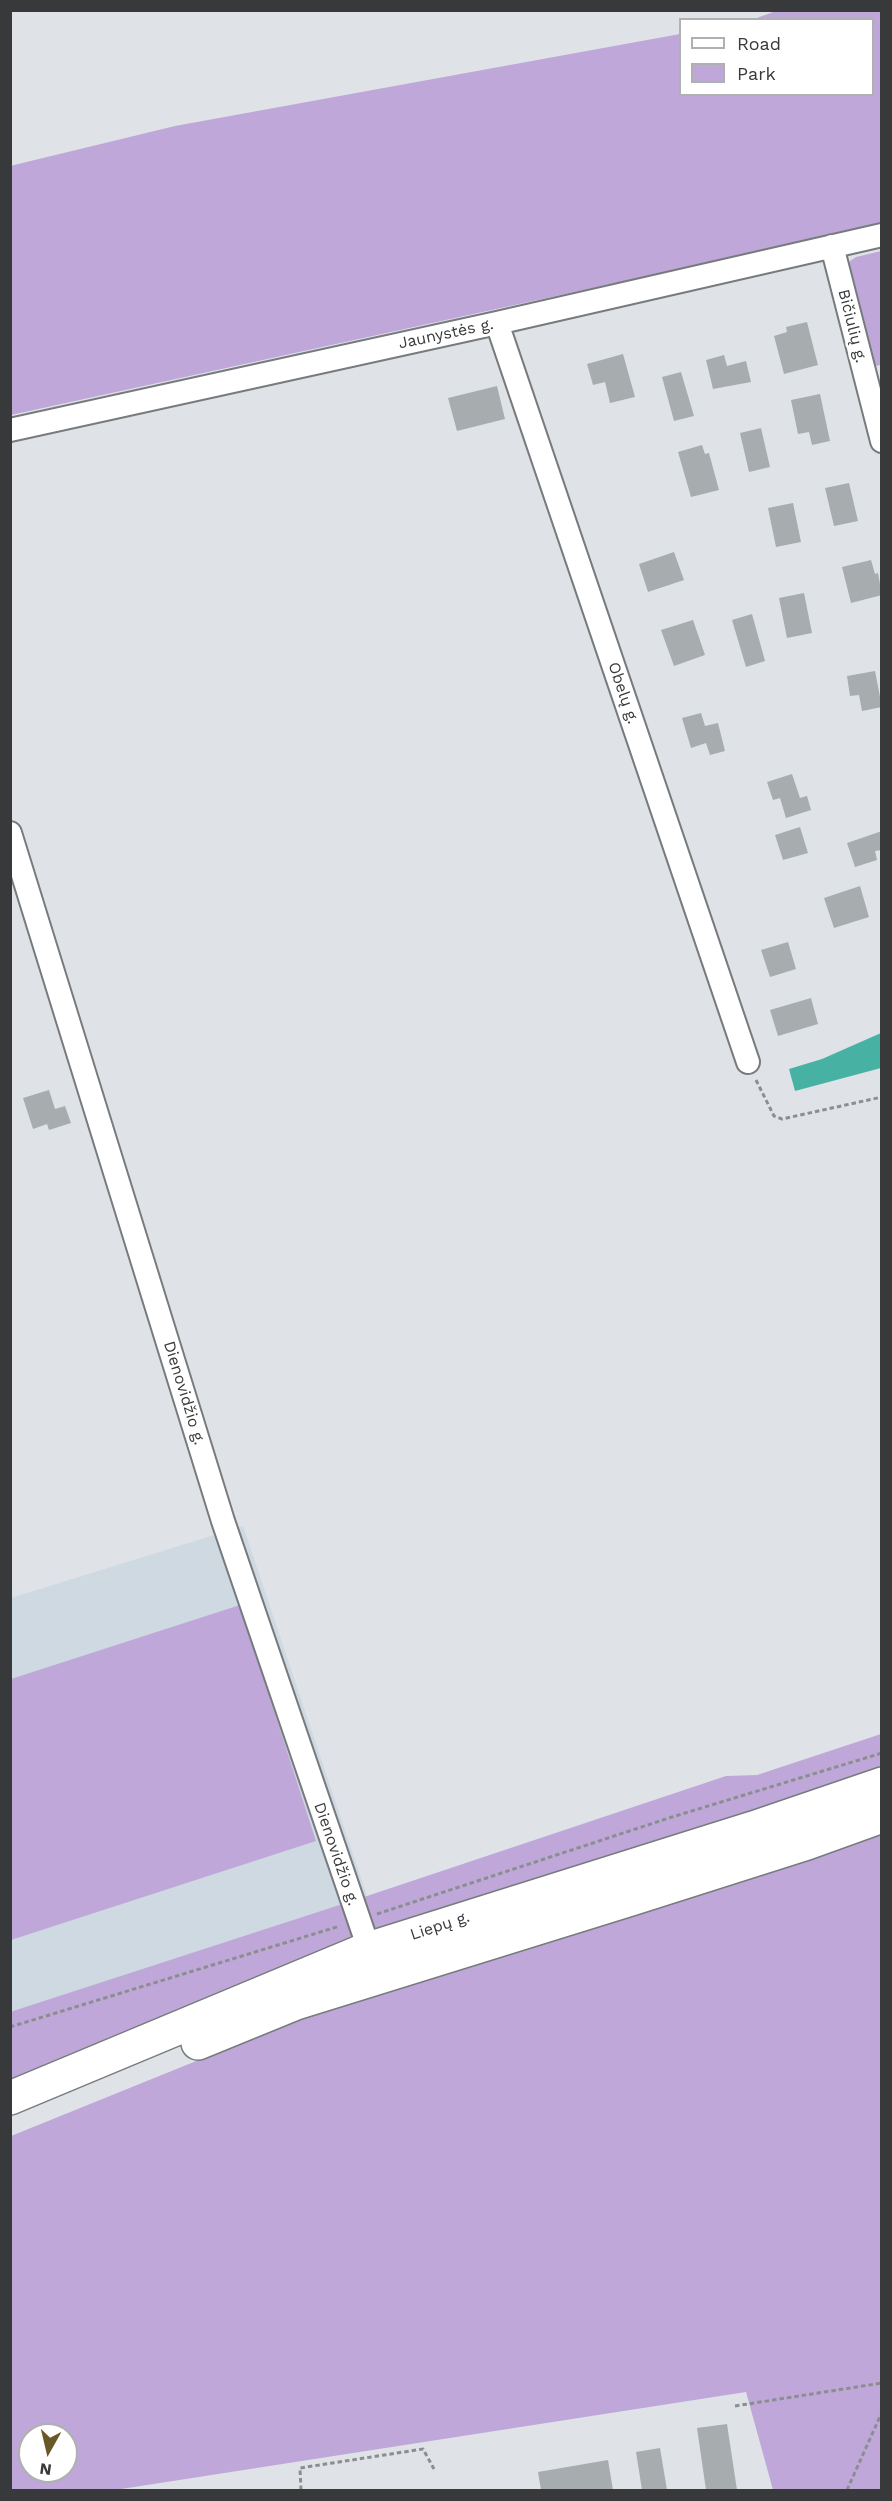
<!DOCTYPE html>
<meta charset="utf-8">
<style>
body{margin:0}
#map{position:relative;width:892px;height:2501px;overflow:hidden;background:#dfe3e7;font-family:"Work Sans",sans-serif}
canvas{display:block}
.frame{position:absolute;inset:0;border:12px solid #37393a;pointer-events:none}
.legend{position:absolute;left:679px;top:18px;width:195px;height:78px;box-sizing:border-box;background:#fff;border:2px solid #afb0b0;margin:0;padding:8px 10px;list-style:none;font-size:18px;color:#37393a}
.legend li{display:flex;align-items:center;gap:12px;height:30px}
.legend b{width:30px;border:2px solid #afb0b0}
.north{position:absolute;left:18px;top:2423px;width:60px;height:60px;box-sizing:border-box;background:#fff;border:2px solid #afb0b0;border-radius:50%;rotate:188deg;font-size:16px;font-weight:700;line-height:24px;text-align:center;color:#37393a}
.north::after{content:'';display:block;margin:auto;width:21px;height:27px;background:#6a5927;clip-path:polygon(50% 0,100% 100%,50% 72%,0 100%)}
</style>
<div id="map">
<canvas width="892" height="2501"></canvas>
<div class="frame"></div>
<ul class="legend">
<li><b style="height:8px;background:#fff"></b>Road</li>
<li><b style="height:16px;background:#bfa8d9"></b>Park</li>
</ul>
<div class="north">N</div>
</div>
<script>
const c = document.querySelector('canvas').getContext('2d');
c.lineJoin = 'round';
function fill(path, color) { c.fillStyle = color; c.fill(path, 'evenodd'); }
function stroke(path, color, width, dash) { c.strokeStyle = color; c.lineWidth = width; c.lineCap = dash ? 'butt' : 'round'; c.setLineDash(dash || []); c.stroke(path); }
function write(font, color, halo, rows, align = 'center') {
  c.font = font + ' "Work Sans",sans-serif'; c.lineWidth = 5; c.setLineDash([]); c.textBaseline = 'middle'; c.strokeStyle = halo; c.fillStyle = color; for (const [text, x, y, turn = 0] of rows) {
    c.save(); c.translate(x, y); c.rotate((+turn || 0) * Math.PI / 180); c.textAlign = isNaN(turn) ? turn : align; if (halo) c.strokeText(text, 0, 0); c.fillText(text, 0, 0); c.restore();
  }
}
fill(new Path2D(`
 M243,1526L367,1896L11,2012V1598Z`), '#cfd9e2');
fill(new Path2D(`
 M776,11H881V225L11,415L10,166L175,126L680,34V94H872V20L754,19Z
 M881,251V365L875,366L869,359L847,263L856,257Z
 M240,1605L316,1841L11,1940V1679Z
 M881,1734V1773L11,2090L10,2012L367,1896L726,1776L757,1775Z
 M881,1830V2490H773L746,2392L115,2490H11V2136L295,2021ZM30,2435H66V2471H30Z`), '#bfa8d9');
fill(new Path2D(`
 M881,1033V1068L795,1091L789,1069L822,1059Z`), '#47b2a4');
fill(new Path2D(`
 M807,322L818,365L784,374L774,336L787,332L786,327Z
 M623,354L635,397L610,403L605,382L593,385L587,364Z
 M724,355L727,366L746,361L751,382L713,389L706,360Z
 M681,372L694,416L674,421L662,377Z
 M497,386L505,419L457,431L448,398Z
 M820,394L830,441L812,445L809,432L798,434L791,400Z
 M761,428L770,467L749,472L740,433Z
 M702,445L705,454L709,453L719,490L691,497L678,452Z
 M849,483L858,521L834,526L825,488Z
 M793,503L801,542L776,547L768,508Z
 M674,552L684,580L648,592L639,564Z
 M871,560L875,574L878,573L882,595L851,603L842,567Z
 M804,593L812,633L787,638L779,598Z
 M752,614L765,661L746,667L732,620Z
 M693,620L705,655L674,666L661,630Z
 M875,671L882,707L862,711L859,695L850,696L847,676Z
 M701,713L705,726L718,723L725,751L710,755L706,743L691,748L682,718Z
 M792,774L800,798L807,796L811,810L786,818L780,798L773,800L767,782Z
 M800,827L808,853L783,860L775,835Z
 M882,831V850L875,851L877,860L855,867L847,843Z
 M860,886L869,917L834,928L824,898Z
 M788,942L796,969L770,977L761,950Z
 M811,998L818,1024L778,1036L770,1010Z
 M49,1090L55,1109L65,1106L71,1123L49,1130L47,1124L33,1129L23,1098Z
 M727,2424L737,2490H706L697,2428Z
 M660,2448L667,2490H642L636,2452Z
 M608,2460L613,2490H541L538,2472Z`), '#a7acae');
const street = new Path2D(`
 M832,246L882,441
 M497,323L748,1062
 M10,430L497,323L882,235
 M10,833L223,1521L369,1949`);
const primary = new Path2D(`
 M198,2043L296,2003L631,1899L807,1843L882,1816
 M10,2098L365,1950L753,1828L882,1784`);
stroke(street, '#777b7e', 26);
stroke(primary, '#777b7e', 36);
stroke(new Path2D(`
 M756,1080L774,1116L782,1119L882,1097
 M377,1914L672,1817L882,1753
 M10,2027L340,1926
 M735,2406L882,2383
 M301,2490L300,2468L423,2449L434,2469
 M847,2490L882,2412`), '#8b8e91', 3, [4.5, 3]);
stroke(street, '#fff', 22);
stroke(primary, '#fff', 33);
write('16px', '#37393a', '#fff', [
 ["Bičiulių g.",852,326,76],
 ["Jaunystės g.",446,334,-12],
 ["Obelų g.",623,693,71],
 ["Dienovidžio g.",184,1393,73],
 ["Dienovidžio g.",336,1854,71],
 ["Liepų g.",440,1926,-18]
]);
</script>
